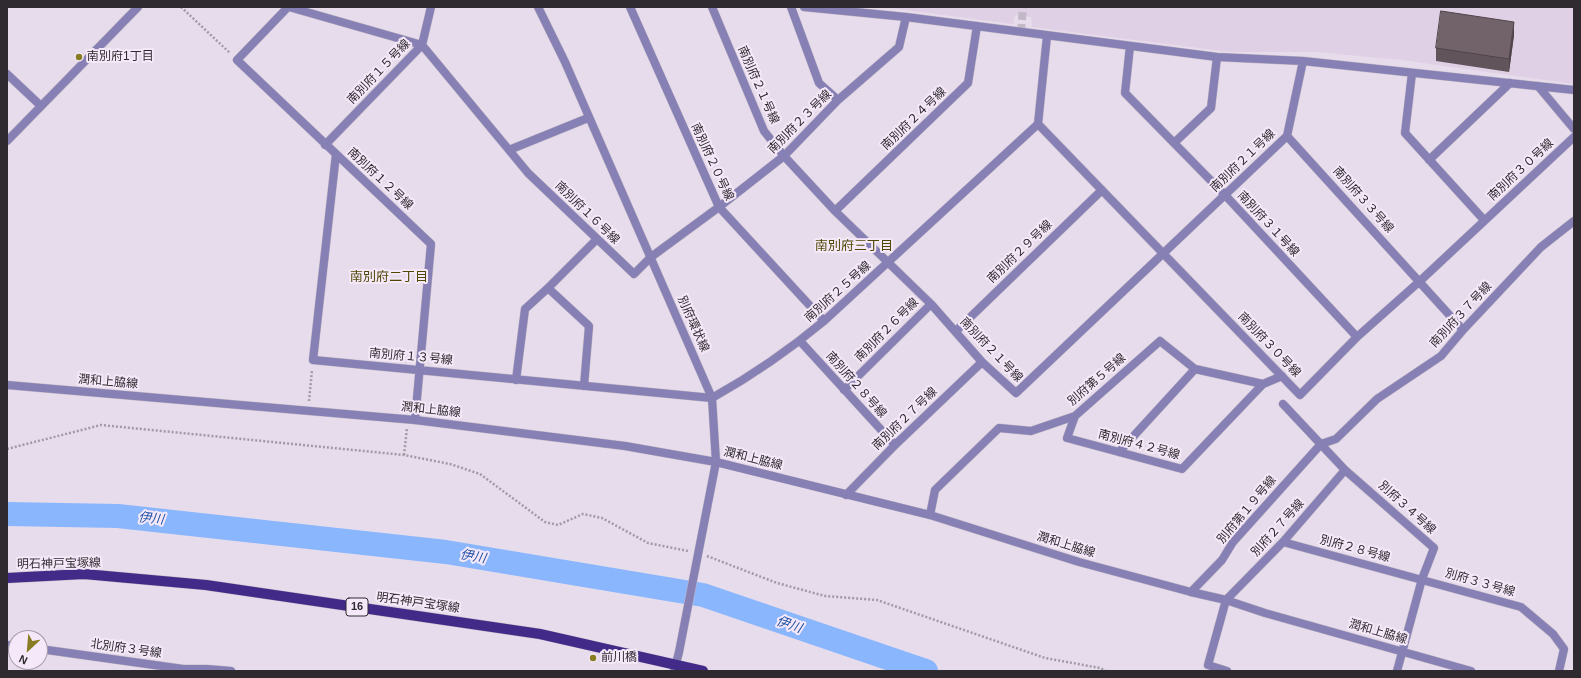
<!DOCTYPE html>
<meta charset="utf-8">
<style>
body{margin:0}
#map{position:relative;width:1581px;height:678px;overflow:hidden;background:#e7dceb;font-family:Arial,sans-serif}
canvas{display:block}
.frame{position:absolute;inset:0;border:8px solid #2f2a30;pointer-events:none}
.north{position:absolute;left:8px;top:630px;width:40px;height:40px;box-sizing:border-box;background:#f5e9f9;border:1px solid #a69da9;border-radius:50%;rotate:206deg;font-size:11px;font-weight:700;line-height:16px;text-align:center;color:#2f2a30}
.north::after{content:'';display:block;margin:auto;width:14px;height:18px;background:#897d23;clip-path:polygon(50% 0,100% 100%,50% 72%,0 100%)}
</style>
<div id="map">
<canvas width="1581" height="678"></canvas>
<div class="frame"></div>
<div class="north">N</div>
</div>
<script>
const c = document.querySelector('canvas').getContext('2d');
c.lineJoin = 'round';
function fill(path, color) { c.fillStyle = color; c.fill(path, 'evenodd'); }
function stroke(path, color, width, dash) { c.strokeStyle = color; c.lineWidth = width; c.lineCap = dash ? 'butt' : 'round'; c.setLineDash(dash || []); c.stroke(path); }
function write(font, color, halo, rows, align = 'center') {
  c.font = font + ' Arial,"Noto Sans JP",sans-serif'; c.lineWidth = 4; c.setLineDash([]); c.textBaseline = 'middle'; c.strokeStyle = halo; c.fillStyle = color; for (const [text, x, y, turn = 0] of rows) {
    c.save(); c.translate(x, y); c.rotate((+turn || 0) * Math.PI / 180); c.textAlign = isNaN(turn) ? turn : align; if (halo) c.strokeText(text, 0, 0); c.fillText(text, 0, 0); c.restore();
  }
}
fill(new Path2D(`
 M882,7H1574V84L1401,60L1316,52H1230L1032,27L1031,17L1015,15L1013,24Z`), '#e0d0e5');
stroke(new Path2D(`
 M7,514L118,516L446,552L703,595L926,671`), '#8ab6fe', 24);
stroke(new Path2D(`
 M1021,32L1023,7`), '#c2b8c6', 8, [8, 4]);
const minor = new Path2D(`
 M288,7L237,60L431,244L415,420
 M289,7L422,45L509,150L588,118
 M630,7L719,207L824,321
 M712,7L764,131L784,156L835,211L931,304L982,362L1016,393L1287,136L1303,61
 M791,7L819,83L838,100
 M804,7L906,17L1217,57L1303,61L1574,90
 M1047,36L1038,124L1300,395L1357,337L1420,281L1574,137
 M1130,46L1125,93L1225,195L1357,337
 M1412,73L1405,133L1484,220
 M7,74L41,106
 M1538,86L1574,129
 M1287,136L1463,330
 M1174,143L1211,108L1217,57
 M325,145L422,45L431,7
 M509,150L528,173L634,274L651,257L719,207L784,156L838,100L899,47L906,17
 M336,154L313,360L712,398C753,375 788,351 824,321L1038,124
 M1429,160L1510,83
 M835,211L968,83L977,26
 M548,288L597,239
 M956,331L1102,190
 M800,341L895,445
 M516,380L525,309L548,288L589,326L584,386
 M844,390L931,304
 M1283,404L1345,470L1434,548L1422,579L1397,671
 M1075,416L1067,438L1182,469L1263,384
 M1119,452L1195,369
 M846,495L895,445L982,362
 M930,515L935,490L999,428L1031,431L1075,416L1160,341L1195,369L1263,384L1282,376
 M1283,542L1521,607L1553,634L1564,649L1559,671
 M1191,592L1222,560L1233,542L1321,444L1336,439L1377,399L1441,356L1463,330L1541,247L1574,221
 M7,645L16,646
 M40,649L183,669H207L209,671
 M207,669L231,671
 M1227,671L1208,665L1226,600L1283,542L1345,470`);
const tertiary = new Path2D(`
 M538,7L565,62L712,398L716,462L679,652L674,671
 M7,141L138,7
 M7,385L415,420L625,446L716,462L930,515L1079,562L1191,592L1226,600L1265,613L1471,671`);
const primary = new Path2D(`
 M7,578L84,574L206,585L540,634L703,671`);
stroke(minor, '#c2b8c6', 9);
stroke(tertiary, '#c2b8c6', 9);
stroke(primary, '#c2b8c6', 11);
stroke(new Path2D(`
 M181,7L230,53
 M309,401L312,370
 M7,449L101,425L404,455L450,464L480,474L545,522L558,525L583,514L602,518L648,543L688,551
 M404,455L407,428
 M707,556L777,583L825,596L877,600L1045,658L1100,668L1106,671`), '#a299a4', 2.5, [2, 2]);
stroke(minor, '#8680b4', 8);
stroke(tertiary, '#8680b4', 8);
stroke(primary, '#422a88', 10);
fill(new Path2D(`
 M1514,35L1509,72L1436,61V48Z`), '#62545b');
fill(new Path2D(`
 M1514,22V35L1509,72V59Z`), '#50454a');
const building = new Path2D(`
 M1441,11L1514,22L1509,59L1436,48Z`);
fill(building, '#72626a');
stroke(building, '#50454a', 1);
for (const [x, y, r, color] of [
 [79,57,4,"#897d23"],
 [593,658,4,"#897d23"]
]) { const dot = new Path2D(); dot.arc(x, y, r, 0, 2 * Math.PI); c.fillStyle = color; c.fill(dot); stroke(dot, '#f5e9f9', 1.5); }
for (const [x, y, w] of [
 [357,607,22]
]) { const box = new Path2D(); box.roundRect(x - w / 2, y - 9, w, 18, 3); c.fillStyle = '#f5e9f9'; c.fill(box); stroke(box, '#2f2a30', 1); }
write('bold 11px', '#2f2a30', null, [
 ["16",357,607]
]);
write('12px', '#2f2a30', '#f5e9f9', [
 ["南別府1丁目",87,57],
 ["前川橋",601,658]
], 'left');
write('12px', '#2f2a30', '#f5e9f9', [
 ["南別府１５号線",379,72,-46],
 ["南別府２１号線",758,85,66],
 ["南別府２４号線",914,119,-44],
 ["南別府２３号線",800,122,-45],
 ["南別府２１号線",1243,161,-44],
 ["南別府２０号線",712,162,65],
 ["南別府３０号線",1521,170,-43],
 ["南別府１２号線",380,179,43],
 ["南別府３３号線",1363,200,48],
 ["南別府１６号線",587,213,44],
 ["南別府３１号線",1268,224,47],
 ["南別府２９号線",1020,252,-44],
 ["南別府２５号線",838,292,-42],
 ["南別府３７号線",1461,315,-47],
 ["別府環状線",693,324,66],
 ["南別府２６号線",887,330,-45],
 ["南別府３０号線",1269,345,46],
 ["南別府２１号線",991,350,46],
 ["南別府１３号線",411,357,5],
 ["別府第５号線",1097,380,-41],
 ["潤和上脇線",108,382,5],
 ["南別府２８号線",856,385,48],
 ["潤和上脇線",431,410,6],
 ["南別府２７号線",905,419,-44],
 ["南別府４２号線",1139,445,15],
 ["潤和上脇線",753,459,14],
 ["別府３４号線",1407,508,42],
 ["別府第１９号線",1247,510,-50],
 ["別府２７号線",1278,528,-48],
 ["潤和上脇線",1066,545,17],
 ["別府２８号線",1355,549,15],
 ["明石神戸宝塚線",59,564,-1],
 ["別府３３号線",1480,583,16],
 ["明石神戸宝塚線",418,603,8],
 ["潤和上脇線",1378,632,16],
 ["北別府３号線",126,649,8]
]);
write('13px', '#4f4704', '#f5e9f9', [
 ["南別府三丁目",854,246],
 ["南別府二丁目",389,277]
]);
write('italic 13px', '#2153a5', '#f5e9f9', [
 ["伊川",151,519,6],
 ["伊川",473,557,10],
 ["伊川",789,625,19]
]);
</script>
